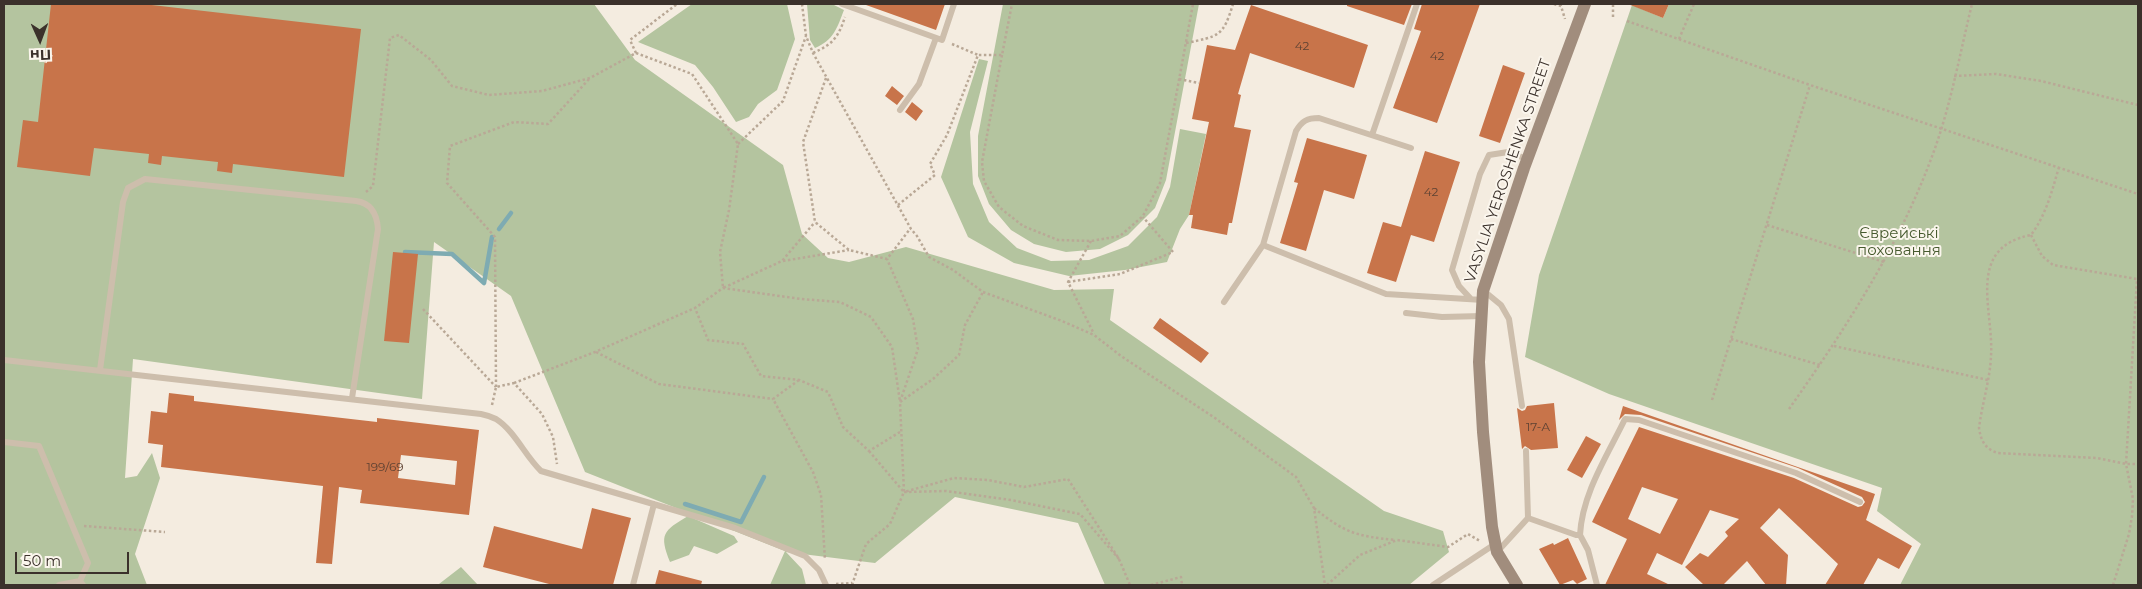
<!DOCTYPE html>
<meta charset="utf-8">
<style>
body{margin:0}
#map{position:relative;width:2142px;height:589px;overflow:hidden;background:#f4ece0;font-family:Montserrat,sans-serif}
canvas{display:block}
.frame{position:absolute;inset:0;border:5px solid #3b312b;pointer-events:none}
.north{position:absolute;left:15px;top:15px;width:50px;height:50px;-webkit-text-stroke:4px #fbf6ed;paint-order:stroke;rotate:178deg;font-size:14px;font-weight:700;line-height:20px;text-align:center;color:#3b312b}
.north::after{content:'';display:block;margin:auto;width:18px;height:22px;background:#3b312b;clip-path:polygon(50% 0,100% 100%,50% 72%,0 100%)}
.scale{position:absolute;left:15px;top:552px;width:114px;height:22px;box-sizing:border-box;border:2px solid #3b312b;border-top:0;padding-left:6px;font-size:15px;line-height:18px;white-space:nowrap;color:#3b312b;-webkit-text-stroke:4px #fbf6ed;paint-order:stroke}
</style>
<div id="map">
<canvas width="2142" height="589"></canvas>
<div class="frame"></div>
<div class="north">Пн</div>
<div class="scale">50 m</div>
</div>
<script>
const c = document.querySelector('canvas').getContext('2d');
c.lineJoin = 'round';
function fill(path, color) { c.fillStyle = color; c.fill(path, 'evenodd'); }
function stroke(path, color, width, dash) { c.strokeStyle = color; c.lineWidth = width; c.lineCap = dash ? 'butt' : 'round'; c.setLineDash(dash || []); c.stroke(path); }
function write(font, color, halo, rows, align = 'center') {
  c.font = font + ' Montserrat,sans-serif'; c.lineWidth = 4; c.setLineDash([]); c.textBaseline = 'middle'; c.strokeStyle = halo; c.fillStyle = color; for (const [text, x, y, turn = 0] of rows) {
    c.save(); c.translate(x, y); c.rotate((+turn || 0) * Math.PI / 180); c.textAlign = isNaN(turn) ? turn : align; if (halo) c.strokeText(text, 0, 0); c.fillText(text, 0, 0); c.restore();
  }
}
fill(new Path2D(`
 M4,4H594L635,60L783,165L802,234L828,258L849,262L906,247L1054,290L1114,289L1110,320L1384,511L1443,531L1449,552L1409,585H1105L1078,523L955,497L875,563L786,552L802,569L806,585H770L785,551L585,472L511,296L434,242L422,399L133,359L125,478L137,476L152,453L160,478L135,554L147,585H4Z
 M692,4H787L795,39L777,90L758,104L749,117L736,122L713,87L695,65L638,42Z
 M807,4H832L844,10C837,28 834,40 815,48L810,40Z
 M1003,4H1199L1166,180L1155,208L1128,235L1100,249L1066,252L1034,244L1011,230L989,204L978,176V136Z
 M1669,4H2138V585H1900L1921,544L1877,511L1882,488L1609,394L1525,357L1539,275L1632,5L1663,18Z
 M979,59L988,61L970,132L973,184L989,222L1017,248L1051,261L1089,260L1128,246L1157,217L1170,187L1180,129L1206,134L1189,215L1180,229L1167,262L1125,270L1069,276L1014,263L968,237L941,177Z
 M688,516L734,536L738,542L717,554L694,546L689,555L670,562C659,534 663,531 688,516Z
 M461,567L478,585H439V584Z`), '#b4c49f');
stroke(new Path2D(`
 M499,229L511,213
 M405,252L452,254L484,283L492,237
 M685,504L741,522L764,477`), '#7eabb2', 4.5);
fill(new Path2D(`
 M51,4H143L361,29L344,177L233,164L232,173L217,171L218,162L162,156L161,165L148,163L149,154L94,148L90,176L17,167L23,120L38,122Z
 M866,4H945L936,30L866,5Z
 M1347,4H1412L1404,25L1347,6Z
 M1422,4H1480L1437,123L1393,108L1421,31L1414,29Z
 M1628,4H1669L1663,18Z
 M1251,5L1368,45L1354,88L1250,53L1238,94L1241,95L1234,127L1251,130L1232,223H1229L1227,235L1191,228L1193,215H1189L1209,122L1192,119L1207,45L1235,50Z
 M1503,65L1525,73L1500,143L1479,136Z
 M892,86L904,96L897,105L885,96Z
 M912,102L923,111L916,121L905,112Z
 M1307,138L1367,155L1354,199L1324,190L1306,251L1280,243L1298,183L1294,182Z
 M1425,151L1460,162L1434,242L1411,235L1396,282L1367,273L1383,222L1401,227Z
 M393,252L418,254L409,343L384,341Z
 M1160,318L1209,353L1201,363L1153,328Z
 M169,393L194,396V401L377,422V418L479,430L469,515L360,503L362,490L339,487L332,564L316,563L323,486L161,467L163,445L148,443L151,411L167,413ZM401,455L457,461L455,485L398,478Z
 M1554,403L1558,448L1531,450L1525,446L1522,449L1517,408L1522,411L1525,410L1527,406Z
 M1623,406L1875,494L1866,520L1912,546L1899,569L1878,558L1863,585H1825L1838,564L1779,508L1760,528L1788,555L1786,585H1766L1747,561L1723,585H1704L1685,567L1700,553L1708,557L1728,536L1725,532L1739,519L1710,510L1682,565L1657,553L1647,574L1670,585H1605L1627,539L1592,522L1639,427L1633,425L1794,478L1858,507L1862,506L1865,502L1862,497L1798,468L1641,415L1625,414L1619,420ZM1642,487L1678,499L1660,534L1628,519Z
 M1586,436L1601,444L1582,478L1567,470Z
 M592,508L631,518L613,585H553L483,567L494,526L582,549Z
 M1568,538L1587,579L1577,584L1573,580L1560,585L1539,549L1553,543L1554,545Z
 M659,570L702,581L701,585H655Z`), '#c8744a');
stroke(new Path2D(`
 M802,4L806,36L813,53L911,229L917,236L929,257L953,270L983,292L1062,321L1094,335L1121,356L1215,418L1296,477L1314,508L1325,585
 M1554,4L1561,6L1565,19
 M1613,17V4
 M1627,21L1810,85L2138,194
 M1679,39L1694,4
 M1186,43C1219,36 1223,37 1233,4
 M952,44L978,55
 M636,53L692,74L738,144L729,210L720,252L723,288L782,261L815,222
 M813,53C833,44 838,38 845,17
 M1002,55L982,162L984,181L999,207L1023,226L1058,240L1091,241L1120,236L1143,216L1160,183L1193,4
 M1954,76L1996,74L2041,81L2138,105
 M826,78L803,142L815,222L849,250L887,259L910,229
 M1179,79L1199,83
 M738,144L783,101L806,36
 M2059,167C2052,191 2046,215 2031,235C1965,248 1994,310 1991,356C1990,380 1982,404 1979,428C1981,441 1985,449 1998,453L2097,458L2126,464H2138
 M366,192L373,186L390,38L399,35L431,60L452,86L489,95L542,91L590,78L636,53L630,40L677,4
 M898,205L935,175L930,164L947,135L978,55H1002L1012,4
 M1767,225L1884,262
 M2031,235L2042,256L2053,265L2137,279
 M1091,241L1068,282L1094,334
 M783,261L849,250
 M1068,282L1120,274L1173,252L1143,217
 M423,309L496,387
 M1731,339L1820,365
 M1834,346L1988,380
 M596,352L659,384L773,399
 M799,380L773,399L813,472L821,495L825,560
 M514,383L595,352L695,308
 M496,387L495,237L447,183L450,146L514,122L548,124L590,78
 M1712,400L1810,85
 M492,405L496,387L514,383L542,414L553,437L557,464
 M1789,409C1846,328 1900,245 1934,151C1951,104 1960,53 1972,4
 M900,432L869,451L843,427L828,392L799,380L761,376L743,344L708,340L695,308L723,288L801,299L840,302L871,317L892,347L900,402L933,379L959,355L965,325L983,292
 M869,451L903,491
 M1314,508C1345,533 1356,536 1395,540
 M84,526L165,532
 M1119,559L1080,514L1011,500L946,491L904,492L954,478L988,480L1024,487L1068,479L1119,559L1130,585
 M836,584L852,583
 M852,585L866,544L890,524L904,492L900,402L918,349L913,319L887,259
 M1151,585L1181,577L1182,585
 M1327,585L1360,555L1397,540L1448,547L1468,534L1480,541
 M2113,585L2129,534L2132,516L2133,499L2126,464L2137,279`), '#b9a896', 2.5, [2.5, 2.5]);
stroke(new Path2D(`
 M842,4L942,40L954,4
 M900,110L919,84L936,38
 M1372,135L1417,4
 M1411,148L1319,118C1307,118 1302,121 1296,131L1263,245L1386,294L1483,300
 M1484,291L1501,305L1509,319L1522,406
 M1471,299L1459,286L1452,270L1480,174L1489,155L1508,152L1527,159
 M1224,302L1263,245
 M1406,313L1442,317L1482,316
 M4,360L481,414C486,415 492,417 496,419C515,431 525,456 541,471L735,528L805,556L819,570L826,585
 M100,370L123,202L128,188L145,179L356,201C372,203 377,215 378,229L352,398
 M4,442L39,446L88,563L80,581
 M1528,518L1576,535H1580L1588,550L1597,585
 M1580,535C1582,494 1607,456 1625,419L1639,420L1796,473L1860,502
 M1498,551L1528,518L1526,451
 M59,585L80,581L83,585
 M633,585L654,504
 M1433,585L1495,544`), '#cdbeac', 6);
stroke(new Path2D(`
 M1517,585L1497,552L1492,527L1483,432L1479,362L1483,291L1524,168L1585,4`), '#a18d7d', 12);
write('12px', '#5e4233', null, [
 ["42",1302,46],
 ["42",1437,56],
 ["42",1431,192],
 ["17-А",1538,427],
 ["199/69",385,467]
]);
write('15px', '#3b312b', '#fbf6ed', [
 ["VASYLIA YEROSHENKA STREET",1508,171,-71]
]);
write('15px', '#465a2e', '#fbf6ed', [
 ["Єврейські",1899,234],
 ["поховання",1899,251]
]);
</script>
